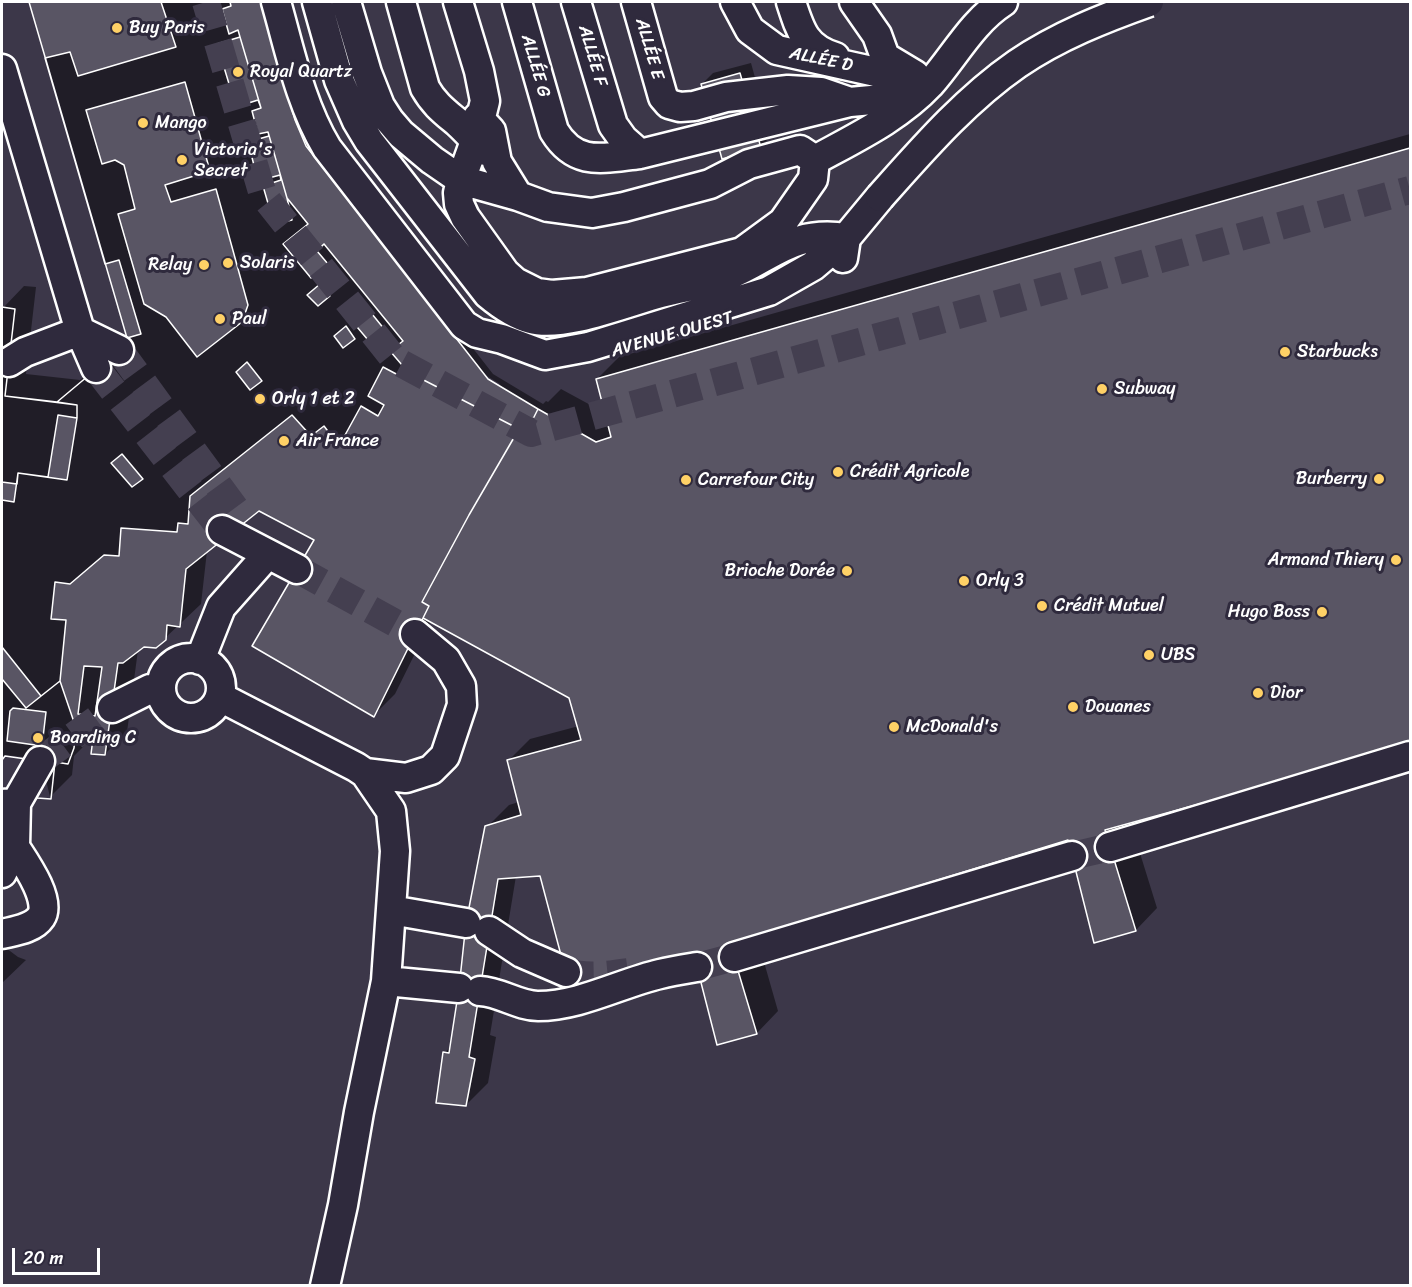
<!DOCTYPE html>
<meta charset="utf-8">
<style>
body{margin:0}
#map{position:relative;width:1412px;height:1287px;overflow:hidden;background:#2f2a3d;font-family:Sriracha,sans-serif}
canvas{display:block}
.frame{position:absolute;inset:0;border:3px solid #fff;pointer-events:none}
.scale{position:absolute;left:12px;top:1248px;width:88px;height:27px;box-sizing:border-box;border:3px solid #fff;border-top:0;padding-left:8px;font-size:18px;line-height:21px;white-space:nowrap;color:#fff;-webkit-text-stroke:4px #2f2a3d;paint-order:stroke}
</style>
<div id="map">
<canvas width="1412" height="1287"></canvas>
<div class="frame"></div>
<div class="scale">20 m</div>
</div>
<script>
const c = document.querySelector('canvas').getContext('2d');
c.lineJoin = 'round';
function fill(path, color) { c.fillStyle = color; c.fill(path, 'evenodd'); }
function stroke(path, color, width, dash) { c.strokeStyle = color; c.lineWidth = width; c.lineCap = dash ? 'butt' : 'round'; c.setLineDash(dash || []); c.stroke(path); }
function write(font, color, halo, rows, align = 'center') {
  c.font = font + ' Sriracha,sans-serif'; c.lineWidth = 6; c.setLineDash([]); c.textBaseline = 'middle'; c.strokeStyle = halo; c.fillStyle = color; for (const [text, x, y, turn = 0] of rows) {
    c.save(); c.translate(x, y); c.rotate((+turn || 0) * Math.PI / 180); c.textAlign = isNaN(turn) ? turn : align; if (halo) c.strokeText(text, 0, 0); c.fillText(text, 0, 0); c.restore();
  }
}
fill(new Path2D(`
 M2,2H1410V1285L2,1286Z`), '#3c3749');
fill(new Path2D(`
 M30,2H268L311,141L493,374L543,404L546,401L548,402L561,389L607,414L597,379L619,357L1410,134V744L1130,821L1157,908L1136,930L1069,838L756,934L778,1011L757,1033L694,952L541,874L516,876L490,1035L496,1037L488,1083L466,1105L438,1102L445,1052L452,1046L487,827L509,805L519,802L508,761L530,739L579,726L570,697L431,621L395,694L374,715L316,539L259,510L207,551L201,604L164,639L144,645L138,650L127,732L105,754L95,727L90,740L74,756L72,775L50,797L41,759L5,755L2,758L3,308L24,286L36,287L26,374L80,380L128,341V338ZM482,373L500,384L498,386L492,383Z
 M751,63L771,136L760,147L702,84L713,73Z
 M2,945L18,957L26,960L2,983Z`), '#0007');
const building = new Path2D(`
 M29,2H230L231,6L222,9L229,34L238,30L240,37L261,108L252,111L258,134L268,132L287,198L308,224L283,244L300,264L324,244L403,341L390,351L408,372L519,429L469,515L422,602L429,606L374,717L252,646L314,540L259,511L186,569L180,627L167,625L166,640L156,648L144,647L123,663H118L105,755L91,754L94,731L76,728L74,748L68,764L55,762L51,799L37,798L40,761L5,756L2,760V307L15,309L5,396L57,402L125,345L127,338ZM84,666L102,667L95,716L78,714ZM13,708L46,712L42,746L7,741L10,711Z
 M161,2H230L231,6L222,9L229,34L238,30L240,37L217,44L236,107L258,100L261,108L252,111L258,134L268,132L269,136L248,142L258,181L280,175L281,180L263,186L274,224L292,220L287,198L308,224L283,244L311,278L328,264L317,251L324,244L403,341L390,351L408,372L400,376L383,367L368,396L384,405L378,416L361,406L339,446L324,426L311,436L292,415L190,496L188,524L178,523L177,532L121,528L119,556L104,555L70,584L55,582L51,619L66,620L60,681L41,696L2,647V500L14,502L18,473L67,480L77,418V405L57,402L125,345L127,338L141,334L119,260L105,264L45,58L70,52L78,76L176,47ZM185,82L210,171L165,185L171,202L216,189L248,305L242,322L197,357L166,317L144,304L118,214L135,209L124,165L115,160L102,164L86,110ZM320,284L330,296L318,306L307,295ZM368,309L393,340L379,353L352,321ZM346,326L355,339L343,348L334,336ZM247,362L262,381L250,390L236,372ZM122,454L143,479L132,487L111,463Z
 M230,2H261L295,120L306,146L488,379L538,409L530,425L523,422L519,429L408,372L390,351L403,341L324,244L300,264L283,244L308,224L287,198L268,132L258,134L252,111L261,108L240,37L238,30L229,34L222,9L231,6Z
 M740,73L761,148L722,159L701,84Z
 M1410,148V746L1105,830L1136,931L1094,943L1068,840L730,944L757,1034L717,1045L697,967L570,989L540,876L498,879L469,1057L475,1059L466,1106L436,1103L443,1052L449,1053L459,988L466,923L485,826L521,815L507,760L581,740L569,698L423,618L429,606L422,602L469,515L523,422L530,425L538,409L596,442L611,437L596,379Z
 M2,307L15,309L5,396L77,405V418L58,415L48,477L18,473L17,484L2,482Z
 M2,679L26,708L60,681L76,728L74,748L68,764L55,762L51,799L37,798L40,761L5,756L2,760Z`);
fill(building, '#595564');
stroke(building, '#fff', 1.5);
stroke(new Path2D(`
 M206,2L263,195L395,360L531,433L1410,190
 M119,350L242,518
 M96,368L222,530
 M297,569L415,634
 M40,761L112,708
 M1072,856L1110,847
 M697,967L734,957
 M566,972C586,978 607,975 628,972`), '#443f50', 28, [28, 14]);
const minor = new Path2D(`
 M276,2C290,51 300,103 327,148L464,325L477,333L502,339L545,355L588,347L769,291L813,266L846,238
 M317,2L339,80L357,121L369,141L488,294C500,304 516,315 531,319C564,328 627,302 661,293C683,287 706,285 727,276C773,257 791,230 846,238
 M346,2L367,73L380,106L389,120L401,134L432,160L461,180L518,196L548,207L592,213L624,207L710,184L749,164L800,150L815,160
 M401,2L425,88C434,104 445,112 458,123C468,132 476,142 486,151
 M458,2L479,71L485,101L475,141L461,180L458,193L459,204L465,217L505,273L515,282L537,293L552,295L587,292L742,252L783,222L813,179L815,160
 M517,2L554,131C576,167 603,158 640,154
 M576,2L613,125L623,139L640,154L850,102
 M636,2L663,97L669,104L680,107L694,106L726,97L788,90L821,92L850,102L893,98H915
 M735,2L750,30L777,50L930,84
 M791,2C800,30 805,48 835,57
 M854,2L877,35L885,57L915,75
 M2,69L80,331L96,368
 M478,117L491,131L497,162L518,196
 M815,160C855,138 898,118 930,84C954,57 972,22 1003,2
 M843,258L846,238L880,197
 M9,362L25,352L80,331L119,350
 M222,530L297,569
 M161 688a30 30 0 1 1 60 0a30 30 0 1 1-60 0Z
 M200,660L221,607L268,554
 M220,697L356,767L365,773L391,811L395,851L386,981L359,1112L343,1205L325,1286
 M112,708L150,689L161,690
 M365,773L406,778L431,770L445,756L462,705L461,686L446,660L415,634
 M2,804L16,803L40,761
 M1110,847L1410,756
 M2,873L15,847L16,803
 M391,910L466,923
 M489,931L522,953L566,972
 M2,934C14,931 33,929 41,917C52,900 24,861 15,847
 M734,957L1072,856
 M386,981L459,988
 M480,991C501,992 518,1006 538,1006C580,1006 621,983 660,974C672,971 685,969 697,967`);
stroke(minor, '#fff', 33);
stroke(minor, '#2f2a3d', 28);
const minorBridge = new Path2D(`
 M880,197C922,150 965,100 1017,64C1058,36 1104,18 1149,2`);
stroke(minorBridge, '#fff', 33, []);
stroke(minorBridge, '#2f2a3d', 28);
for (const [x, y, r, color] of [
 [117,28,6,"#ffd166"],
 [238,72,6,"#ffd166"],
 [143,123,6,"#ffd166"],
 [182,160,6,"#ffd166"],
 [228,263,6,"#ffd166"],
 [204,265,6,"#ffd166"],
 [220,319,6,"#ffd166"],
 [1285,352,6,"#ffd166"],
 [1102,389,6,"#ffd166"],
 [260,399,6,"#ffd166"],
 [284,441,6,"#ffd166"],
 [838,472,6,"#ffd166"],
 [1379,479,6,"#ffd166"],
 [686,480,6,"#ffd166"],
 [1396,560,6,"#ffd166"],
 [847,571,6,"#ffd166"],
 [964,581,6,"#ffd166"],
 [1042,606,6,"#ffd166"],
 [1322,612,6,"#ffd166"],
 [1149,655,6,"#ffd166"],
 [1258,693,6,"#ffd166"],
 [1073,707,6,"#ffd166"],
 [894,727,6,"#ffd166"],
 [38,738,6,"#ffd166"]
]) { const dot = new Path2D(); dot.arc(x, y, r, 0, 2 * Math.PI); c.fillStyle = color; c.fill(dot); stroke(dot, '#2f2a3d', 2); }
write('18px', '#fff', '#2f2a3d', [
 ["Buy Paris",129,28],
 ["Royal Quartz",250,72],
 ["Mango",155,123],
 ["Victoria's",194,150],
 ["Secret",194,171],
 ["Solaris",240,263],
 ["Relay",192,265,"right"],
 ["Paul",232,319],
 ["Starbucks",1297,352],
 ["Subway",1114,389],
 ["Orly 1 et 2",272,399],
 ["Air France",296,441],
 ["Crédit Agricole",850,472],
 ["Burberry",1367,479,"right"],
 ["Carrefour City",698,480],
 ["Armand Thiery",1384,560,"right"],
 ["Brioche Dorée",835,571,"right"],
 ["Orly 3",976,581],
 ["Crédit Mutuel",1054,606],
 ["Hugo Boss",1310,612,"right"],
 ["UBS",1161,655],
 ["Dior",1270,693],
 ["Douanes",1085,707],
 ["McDonald's",906,727],
 ["Boarding C",50,738]
], 'left');
write('18px', '#fff', '#2f2a3d', [
 ["ALLÉE E",649,49,74],
 ["ALLÉE F",592,56,74],
 ["ALLÉE D",821,60,12],
 ["ALLÉE G",535,66,74],
 ["AVENUE OUEST",672,335,-16]
]);
</script>
